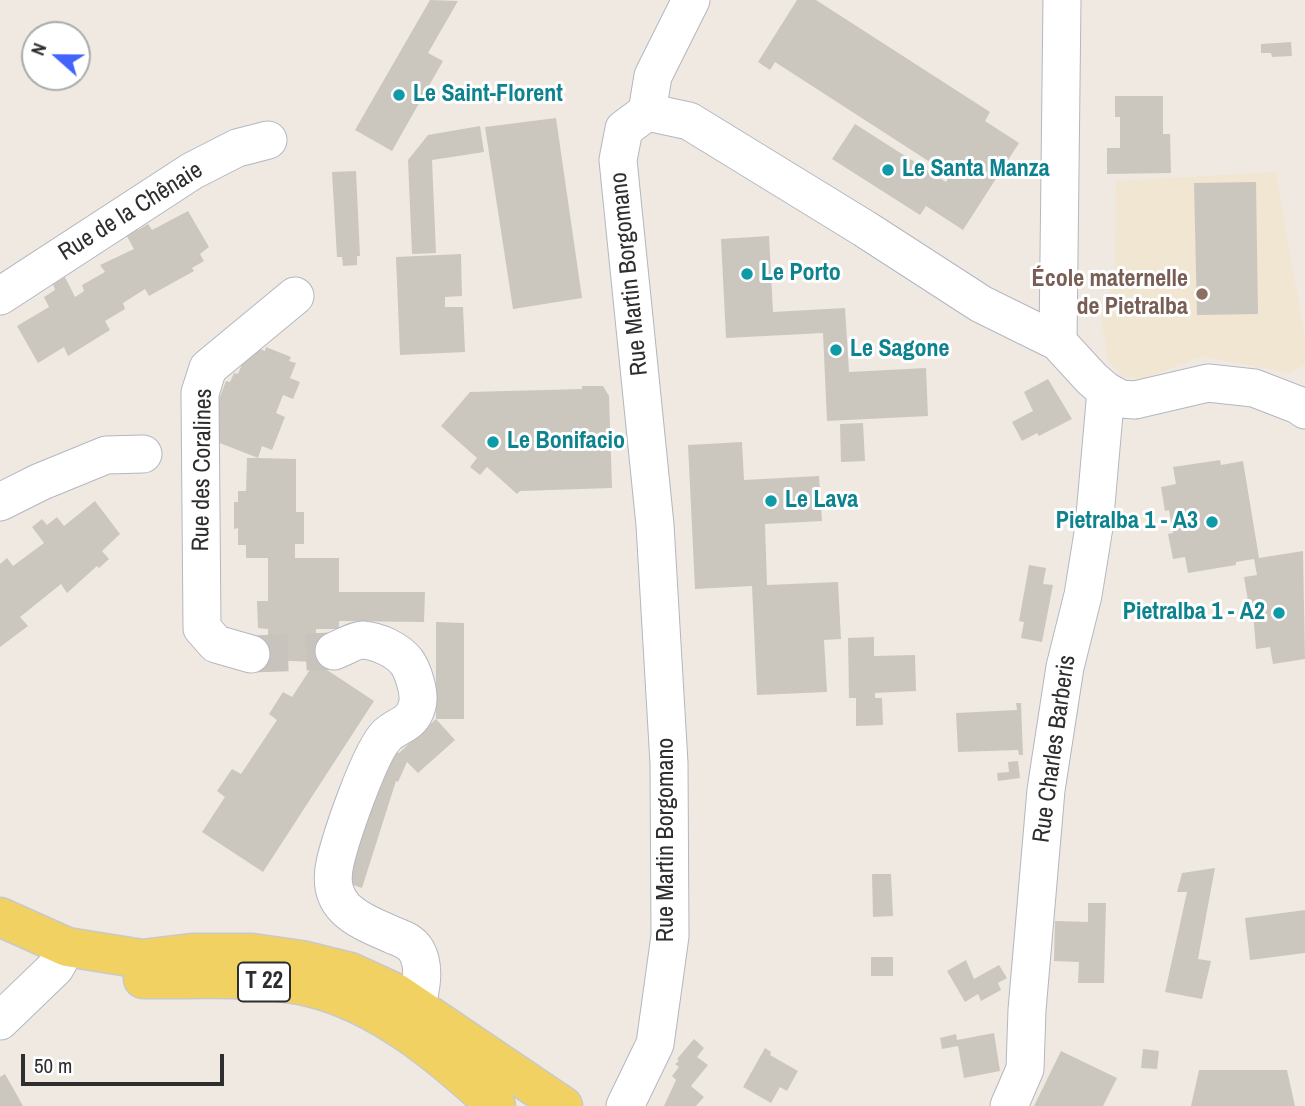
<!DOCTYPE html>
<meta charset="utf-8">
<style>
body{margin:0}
#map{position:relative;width:1305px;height:1106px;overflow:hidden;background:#efe9e1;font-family:"Archivo Narrow",sans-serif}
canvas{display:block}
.north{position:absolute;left:21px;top:21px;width:70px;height:70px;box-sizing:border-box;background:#fff;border:2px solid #ababab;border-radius:50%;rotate:291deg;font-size:19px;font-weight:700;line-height:28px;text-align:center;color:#2e2e2e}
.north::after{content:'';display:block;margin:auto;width:24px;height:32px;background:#4264fb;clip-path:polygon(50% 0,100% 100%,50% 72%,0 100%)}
.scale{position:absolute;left:21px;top:1054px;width:203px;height:32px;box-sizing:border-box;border:4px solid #2e2e2e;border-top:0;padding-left:9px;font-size:21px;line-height:24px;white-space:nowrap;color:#2e2e2e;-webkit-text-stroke:5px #fff;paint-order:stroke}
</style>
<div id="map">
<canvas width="1305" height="1106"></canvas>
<div class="north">N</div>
<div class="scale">50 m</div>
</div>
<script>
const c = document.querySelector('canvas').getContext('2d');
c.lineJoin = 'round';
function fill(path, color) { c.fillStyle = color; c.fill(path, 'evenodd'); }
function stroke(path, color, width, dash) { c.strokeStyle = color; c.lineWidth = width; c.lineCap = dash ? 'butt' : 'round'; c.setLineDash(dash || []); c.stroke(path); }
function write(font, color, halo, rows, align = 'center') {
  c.font = font + ' "Archivo Narrow",sans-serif'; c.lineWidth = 6; c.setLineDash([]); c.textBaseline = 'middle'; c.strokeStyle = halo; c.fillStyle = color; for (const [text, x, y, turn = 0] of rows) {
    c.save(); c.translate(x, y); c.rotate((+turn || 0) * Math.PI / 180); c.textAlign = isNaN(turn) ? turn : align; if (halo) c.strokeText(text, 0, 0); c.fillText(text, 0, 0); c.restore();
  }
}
fill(new Path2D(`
 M1276,172L1305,340V365L1289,373L1203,356L1146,378L1123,377L1108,360L1101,317L1115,271L1116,181Z`), '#f0e6d1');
fill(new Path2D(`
 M430,0L458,1L428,53L443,61L392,151L355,130Z
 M797,0H816L990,112L985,121L1019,143L963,230L926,206L920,215L832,159L855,124L946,182L950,175L775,62L770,70L758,62Z
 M1291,42L1292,56L1272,57L1271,53H1261V44Z
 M1115,96H1163V134H1170L1171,173L1107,174V148H1120V117H1115Z
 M556,118L582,298L513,309L485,127Z
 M480,126L484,152L432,160L436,253L412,254L408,160L428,135Z
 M356,171L360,256H357V265L343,266L342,257H337L332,172Z
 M1256,182L1258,314L1197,315L1194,183Z
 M188,211L209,247L200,254L204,261L192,268L194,271L149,296L145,289L123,303L125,309L105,321L110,330L68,356L64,347L38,363L17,326L49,307L44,297L55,290L53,284L65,277L75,297L84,291L82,285L105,272L100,265L134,249L123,229L134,223L138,230L148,224L152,230Z
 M769,236L773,312L845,308L849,372L926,368L928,416L827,421L823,333L726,338L721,239Z
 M461,254L462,296L445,297V307H463L465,352L400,355L396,257Z
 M250,345L265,351L266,347L291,357L289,361L296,363L290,378L300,382L293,399L283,395L276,413L285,417L272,450L262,446L258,458L296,459V512H304V544H295V558H339V592H425L424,622L339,621V629H316L315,662L268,660V629L258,628L257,601H268V558H246V545H238V528L234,529V502H238V491H246L247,458H258L212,440L213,424L219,408L216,407L226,381L230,382L234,373L238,374Z
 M1048,379L1072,419L1039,436L1037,433L1022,441L1012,422L1033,411L1024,392Z
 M582,386H603L609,396L612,488L520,491L517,494L487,467L480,475L470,467L477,458L441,426L470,392L582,389Z
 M863,423L865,461L841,462L840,424Z
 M742,442L744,480L819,476L822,521L765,524L767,585L838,582L841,639L824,640L827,692L757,695L752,586L695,589L688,445Z
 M1220,460L1221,465L1243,461L1259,558L1303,551L1305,659L1273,664L1270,647L1256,649L1252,600L1248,601L1244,577L1257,575L1254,559L1236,562V565L1188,573L1185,557L1173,559L1168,534L1173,533L1169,510L1165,511L1161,487L1176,484L1173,467Z
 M95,501L120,534L102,551L109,559L99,568L97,566L67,593L61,584L20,617L28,626L0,647V564L7,558L13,566L44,543L32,527L42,519L47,525L57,517L64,526Z
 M1029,565L1046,568L1043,584L1053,585L1042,642L1021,638L1024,622L1019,621Z
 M436,622L464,623V719H436Z
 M874,637V656L915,655L916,691L875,693V698H882L883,725L856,726V698H849L848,638Z
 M315,662L374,701L263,872L202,832L225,797L217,791L232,769L241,774L277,720L269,714L283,692L292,697Z
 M1016,703H1021L1023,755H1019L1018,750L958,752L956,713L1017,710Z
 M436,719L455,740L418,773L407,762L398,782L396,781L362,888L342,881L389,749L399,753Z
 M1018,761L1020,778L998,781L997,773L1009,772L1008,762Z
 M1215,868L1198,959L1211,961L1202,999L1165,992L1187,892H1177L1182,873Z
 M872,874H891L893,916L873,917Z
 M1088,903H1106L1104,983H1078L1079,962L1054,961L1055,921L1088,922Z
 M1305,910V953L1250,960L1245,918Z
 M871,957H893V976H871Z
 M966,960L974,979L999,965L1007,978L998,983L1001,990L981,1001L978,994L965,1002L947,971Z
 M994,1033L1000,1071L964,1078L958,1046L942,1049L940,1038L956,1034L957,1040Z
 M694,1039L704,1048L697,1057L708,1065L691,1086L704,1097L696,1106H664L676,1080L672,1076L679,1067L675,1064L679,1061L677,1059Z
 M765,1048L771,1052L770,1055L798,1071L787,1091L780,1087L771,1103L743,1087Z
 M1143,1049L1159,1051L1157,1069L1141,1068Z
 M1061,1051L1117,1078L1103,1106H1034Z
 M1199,1070H1287L1295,1106H1191Z
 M5,1074L17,1095L23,1106H0V1077Z`), '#cbc7bf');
stroke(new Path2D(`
 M251,654L334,651`), '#c8c4bd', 37, [37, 18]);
const minor = new Path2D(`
 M647,112L653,76L691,0
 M0,296L192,171L237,148L268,140
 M1058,342L1062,0
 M0,502L40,482L106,455L143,454
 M334,651C342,648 355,640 363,640C378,641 397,650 406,661C413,670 421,695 417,706C412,725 399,724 387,735C370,751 341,837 335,863C325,909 359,920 395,936C403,939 411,942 416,950C426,967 421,990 416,1007
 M251,654L216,644L202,628L200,393L208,368L295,296
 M0,1021L55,968L67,947
 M625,1106L655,1044L670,936L669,763L655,525L618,160L624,129L647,112L689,121L865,229L981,304L1058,342L1092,379L1106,391L1121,399L1135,400L1208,383L1254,388L1298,405L1305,410
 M1009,1106L1025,1069L1027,1010L1046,790L1065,667L1083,595L1094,527L1106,391`);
const major = new Path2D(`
 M0,917L67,947L142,959L192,953H252L301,960L350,972L396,993L563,1106
 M143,979C197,980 256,975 309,987C381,1004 443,1057 496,1106`);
stroke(minor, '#b4b7c1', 39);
stroke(major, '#c9c9c9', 41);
stroke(minor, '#fff', 37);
stroke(major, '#f2d163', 38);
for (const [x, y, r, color] of [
 [399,95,7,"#0f9aa8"],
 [888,170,7,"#0f9aa8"],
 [747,274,7,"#0f9aa8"],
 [1202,294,7,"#8d6e63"],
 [836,350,7,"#0f9aa8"],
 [493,442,7,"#0f9aa8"],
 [771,501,7,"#0f9aa8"],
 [1212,522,7,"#0f9aa8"],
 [1279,613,7,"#0f9aa8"]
]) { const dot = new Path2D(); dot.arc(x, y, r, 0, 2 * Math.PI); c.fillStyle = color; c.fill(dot); stroke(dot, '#fff', 2.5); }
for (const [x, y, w] of [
 [264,982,52]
]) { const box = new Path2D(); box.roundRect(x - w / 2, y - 19.5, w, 39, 5); c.fillStyle = '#fff'; c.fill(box); stroke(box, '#2e2e2e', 2); }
write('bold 23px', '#2e2e2e', null, [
 ["T 22",264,982]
]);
write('bold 24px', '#0d838f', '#fff', [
 ["Le Saint-Florent",413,95],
 ["Le Santa Manza",902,170],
 ["Le Porto",761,274],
 ["Le Sagone",850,350],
 ["Le Bonifacio",507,442],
 ["Le Lava",785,501],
 ["Pietralba 1 - A3",1198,522,"right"],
 ["Pietralba 1 - A2",1265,613,"right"]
], 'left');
write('24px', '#2e2e2e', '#fff', [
 ["Rue de la Chênaie",131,212,-32],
 ["Rue Martin Borgomano",630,274,-96],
 ["Rue des Coralines",203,470,-89],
 ["Rue Charles Barberis",1055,749,-82],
 ["Rue Martin Borgomano",667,840,-90]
]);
write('bold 24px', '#785e54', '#fff', [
 ["École maternelle",1188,280],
 ["de Pietralba",1188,308]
], 'right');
</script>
